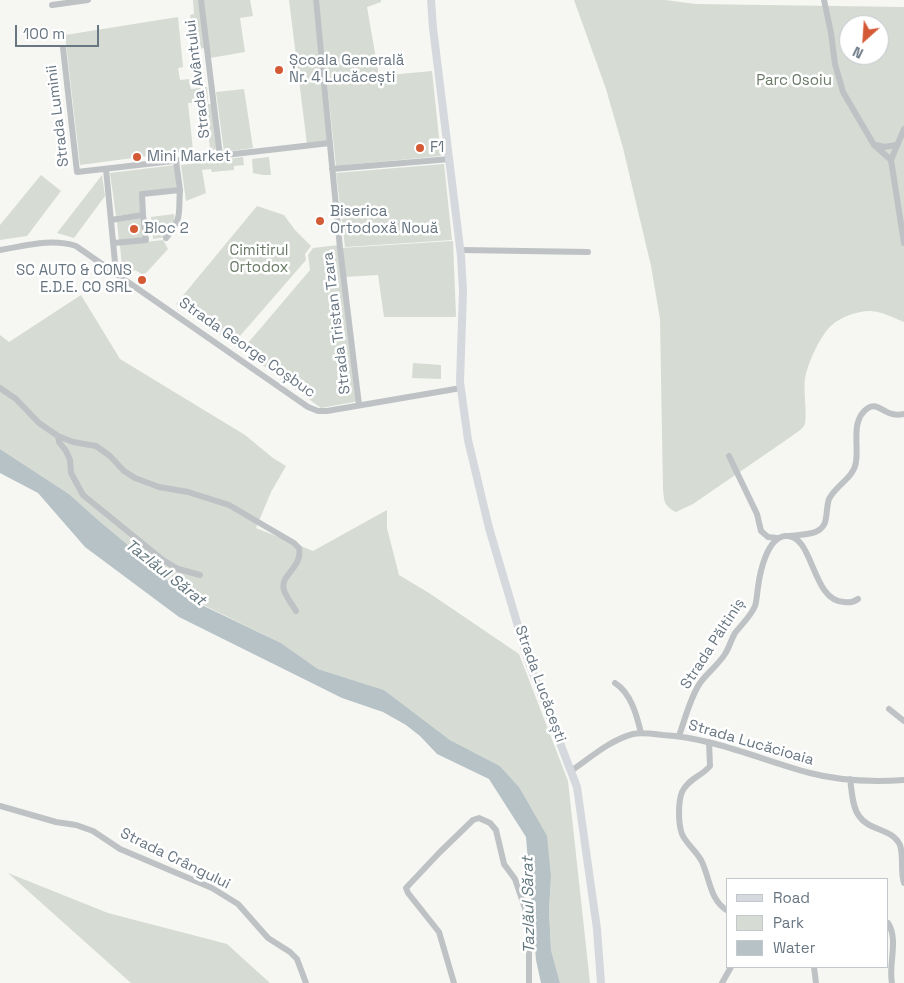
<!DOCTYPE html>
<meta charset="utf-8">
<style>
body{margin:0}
#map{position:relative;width:904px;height:983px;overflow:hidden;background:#f6f6f3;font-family:"Space Grotesk",sans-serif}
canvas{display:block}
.legend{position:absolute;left:726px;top:878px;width:162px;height:90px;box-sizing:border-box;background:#fff;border:1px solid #c3c8cd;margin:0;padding:6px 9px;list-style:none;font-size:15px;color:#687682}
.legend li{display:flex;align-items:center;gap:10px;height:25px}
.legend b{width:25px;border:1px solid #c3c8cd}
.north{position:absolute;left:839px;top:15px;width:50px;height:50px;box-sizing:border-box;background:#fff;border:1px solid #c3c8cd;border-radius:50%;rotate:206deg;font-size:14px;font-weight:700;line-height:20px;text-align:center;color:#687682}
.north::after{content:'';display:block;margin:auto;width:18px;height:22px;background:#d45a36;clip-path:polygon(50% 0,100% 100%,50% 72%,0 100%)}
.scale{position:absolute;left:15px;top:25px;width:84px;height:22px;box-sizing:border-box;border:2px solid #687682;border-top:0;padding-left:6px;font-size:15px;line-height:18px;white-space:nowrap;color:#687682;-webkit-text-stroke:4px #fff;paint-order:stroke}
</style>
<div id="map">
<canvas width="904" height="983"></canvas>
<ul class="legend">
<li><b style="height:6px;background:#d5d8dc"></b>Road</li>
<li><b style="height:14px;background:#d6dbd3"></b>Park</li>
<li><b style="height:14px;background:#b7c2c6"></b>Water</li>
</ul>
<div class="north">N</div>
<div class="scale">100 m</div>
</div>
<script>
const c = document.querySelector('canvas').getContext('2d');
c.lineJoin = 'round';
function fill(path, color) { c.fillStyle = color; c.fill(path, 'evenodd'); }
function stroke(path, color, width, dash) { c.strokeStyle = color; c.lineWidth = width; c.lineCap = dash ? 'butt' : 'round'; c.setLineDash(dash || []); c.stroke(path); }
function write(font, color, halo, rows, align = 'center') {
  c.font = font + ' "Space Grotesk",sans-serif'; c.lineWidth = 5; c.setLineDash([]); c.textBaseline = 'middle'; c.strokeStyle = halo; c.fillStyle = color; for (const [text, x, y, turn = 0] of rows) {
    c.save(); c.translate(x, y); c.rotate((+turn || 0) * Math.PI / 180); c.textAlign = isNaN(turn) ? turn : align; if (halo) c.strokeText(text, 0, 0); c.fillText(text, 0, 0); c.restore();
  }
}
fill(new Path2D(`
 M193,0H199L205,48L198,49L197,42H193L190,15L194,14Z
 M203,0H250L253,16L240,18L245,52L210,58Z
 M289,0H313L328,141L307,144Z
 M318,0H381V2L367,7L379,76L432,71L441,156L336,166Z
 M574,0H665L696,4L904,7V322C894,318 883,312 871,311C860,310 840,317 832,325C820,335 807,365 805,379C803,389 808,420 804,426C802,429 796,433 792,436L693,504L676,512C664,506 664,501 663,489L660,319L651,266L623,148L606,89ZM849,25H879V55H849Z
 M178,17L183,67L178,68L180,80L189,79L191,89L207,87L208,102L188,103L193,150L80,165L65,35Z
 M244,89L253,148L224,152L216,92Z
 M206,104H212L217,149L210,150L209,138H206L203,116L207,115Z
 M243,157L244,165L234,166V170L212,172L211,169L202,170L206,193L186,201L181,165Z
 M269,157L271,175H263L253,173L252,159Z
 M444,164L452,240L345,247L336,173Z
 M175,165L177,188L140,193L142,213L116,216L110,173Z
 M41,175L61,191L27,236L0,240V225Z
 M102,175L105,196L74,238L57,233Z
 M257,206L284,215L295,230L311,246L305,254L306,260L233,344L176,304Z
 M174,214L175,223L165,237L153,239L151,217Z
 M142,218L145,238L119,241L117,222Z
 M163,240L168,249L146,273L142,274L135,270L132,274L122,268L120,245Z
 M453,241L456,317H384L378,275L344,277L340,248Z
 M339,245L359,401L321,408L242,350L310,270L308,255L313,248Z
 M81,295L120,359L245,435L273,458L286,466L271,492L256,528L313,551L387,510V528L399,575L429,593L519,654L568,781L590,983H560L551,950L549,911L551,877L519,787L500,766L450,740L384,690L318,669L281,643L185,596L146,560L98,520L69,494L0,449V335L9,342Z
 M413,363L441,365V379L412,378Z
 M8,873L108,913L227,944L270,983H131Z`), '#d6dbd3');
fill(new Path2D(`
 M0,449L69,494L98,520L146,560L185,597L281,643L318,669L384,690L450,740L500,766L519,787L547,836L551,877L549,911L551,950L560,983H541L536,960L526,837L489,779L437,754L420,736L406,725L383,712L342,698L179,617L85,547L38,493L0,473Z`), '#b7c2c6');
stroke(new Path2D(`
 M201,0L220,156
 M316,0L340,248L359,405
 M824,0L831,33L835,64L843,92L874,145L891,160
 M52,5L88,0
 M63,48L77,172L330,143
 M904,129L891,160L904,243
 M876,145L884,147L897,145
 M106,169L116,273
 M332,169L450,159
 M143,215L142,194L180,190L176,161
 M111,220L143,215L146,240L114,243
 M166,238C183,218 178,214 180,190
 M0,250C25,246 51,238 76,246L308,407L318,411H327L461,388
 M461,250L588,252
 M0,388L16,399L39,423L58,436L59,442L66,451L70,460L71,473L83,495L163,560L178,569L200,575
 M58,436L73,442L96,446L110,456L124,471L135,478L159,487L188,492L229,505L294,543L299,548C303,568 279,575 284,590C286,597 292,604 296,611
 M729,456L757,514L761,531L768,537L777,538
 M789,536C804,534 824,536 826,518C827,512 827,505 829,499C836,485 854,478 856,462C859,445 850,420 868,408C876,403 881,410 889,413C894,415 899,415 904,414
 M615,683C631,693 637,716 641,733
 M889,709L904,721
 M679,736C685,719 690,698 700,683C708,672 718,665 725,654C729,648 731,640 735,633C742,624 751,616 755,606C757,600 757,593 758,587C760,572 767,538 785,536C814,533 811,601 844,602C850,603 854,602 858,599
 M709,742L710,766C702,776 688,779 682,792C678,802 678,823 682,834C686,844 697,851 702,862C710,879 710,901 728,911
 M571,771C590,758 610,740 633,734C643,732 654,734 663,735C714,738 761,760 810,773C840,781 873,782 904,780
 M850,779C852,791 852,807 859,816C869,831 892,828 900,845C904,857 900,871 904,883
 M0,806L56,822L76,825L93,831L120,849L212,888L238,904L268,938L290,952L297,959L306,983
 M888,923C899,940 888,965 892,983
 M814,967L816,983
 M454,983L439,932L408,893L406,888L439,853L473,820L479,818L490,823L496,830L504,864L515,879L529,920V983
 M722,983L731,967`), '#bec2c5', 6);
stroke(new Path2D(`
 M431,0L433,28L461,256L463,291L460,382L468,440L489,528L528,660L577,787L597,929L601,983`), '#d5d8dc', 8);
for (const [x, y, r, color] of [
 [279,70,5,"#d45a36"],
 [420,148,5,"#d45a36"],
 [137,157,5,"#d45a36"],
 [320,221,5,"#d45a36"],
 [134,229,5,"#d45a36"],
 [142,280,5,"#d45a36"]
]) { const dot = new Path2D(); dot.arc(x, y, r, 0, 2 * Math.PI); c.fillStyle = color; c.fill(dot); stroke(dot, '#fff', 2); }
write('15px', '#687682', '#fff', [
 ["Școala Generală",289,61],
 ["Nr. 4 Lucăcești",289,78],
 ["F1",430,148],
 ["Mini Market",147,157],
 ["Biserica",330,212],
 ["Ortodoxă Nouă",330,229],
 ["Bloc 2",144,229],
 ["SC AUTO & CONS",132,271,"right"],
 ["E.D.E. CO SRL",132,288,"right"]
], 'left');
write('15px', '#687682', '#fff', [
 ["Strada Avântului",198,79,-97],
 ["Strada Luminii",58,116,-97],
 ["Strada Tristan Tzara",337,323,-97],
 ["Strada George Coșbuc",247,348,35],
 ["Strada Păltiniș",713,644,-57],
 ["Strada Lucăcești",540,684,70],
 ["Strada Lucăcioaia",751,743,16],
 ["Strada Crângului",175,859,26]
]);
write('15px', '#6a7a66', '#fff', [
 ["Parc Osoiu",794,81],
 ["Cimitirul",259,251],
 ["Ortodox",259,268]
]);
write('italic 16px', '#63777e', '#fff', [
 ["Tazlăul Sărat",165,573,38],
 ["Tazlăul Sărat",529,905,-91]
]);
</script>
